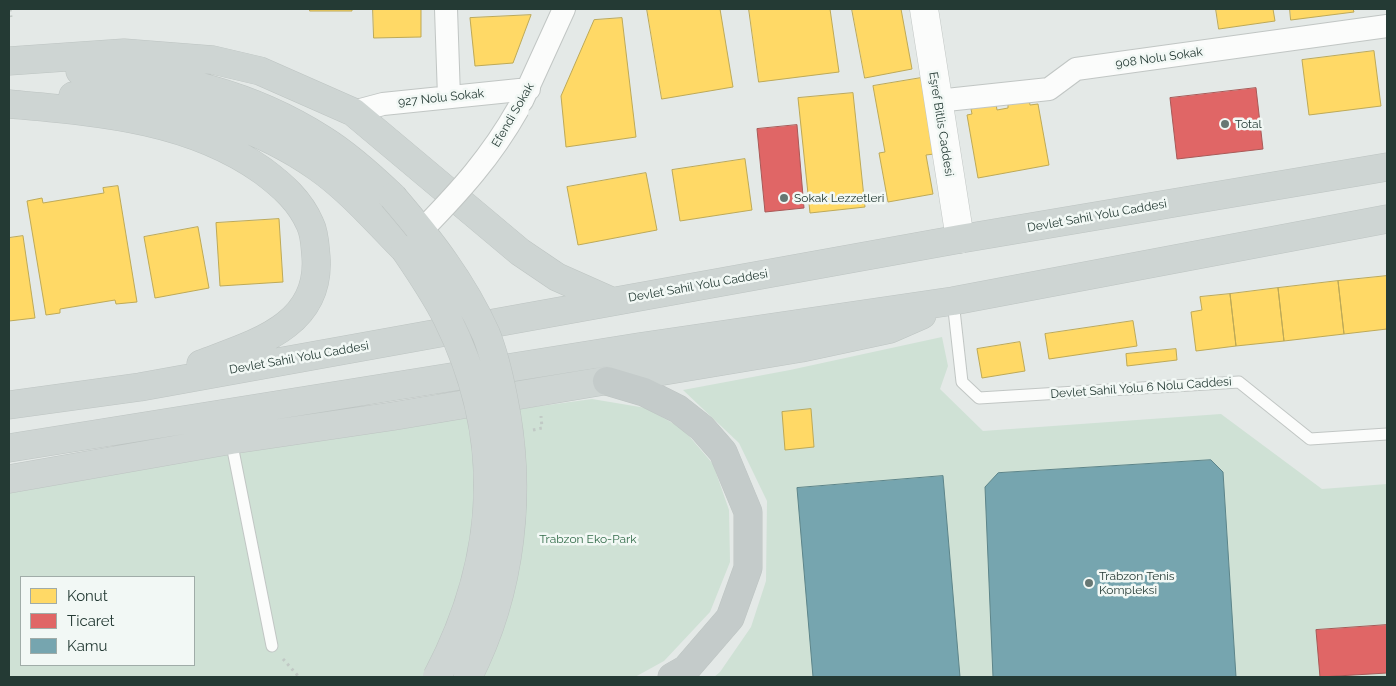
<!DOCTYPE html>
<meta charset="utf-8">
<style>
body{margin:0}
#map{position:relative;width:1396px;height:686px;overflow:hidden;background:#e4e9e7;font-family:Raleway,sans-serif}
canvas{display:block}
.frame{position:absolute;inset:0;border:10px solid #243a34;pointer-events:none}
.legend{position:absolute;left:20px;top:576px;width:175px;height:90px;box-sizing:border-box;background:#f2f8f5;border:1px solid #a0aca8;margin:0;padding:6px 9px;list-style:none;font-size:15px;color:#243a34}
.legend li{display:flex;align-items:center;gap:10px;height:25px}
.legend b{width:25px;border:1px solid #a0aca8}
</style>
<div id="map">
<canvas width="1396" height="686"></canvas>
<div class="frame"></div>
<ul class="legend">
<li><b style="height:14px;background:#ffd966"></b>Konut</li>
<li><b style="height:14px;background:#e06666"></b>Ticaret</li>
<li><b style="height:14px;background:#76a5af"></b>Kamu</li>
</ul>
</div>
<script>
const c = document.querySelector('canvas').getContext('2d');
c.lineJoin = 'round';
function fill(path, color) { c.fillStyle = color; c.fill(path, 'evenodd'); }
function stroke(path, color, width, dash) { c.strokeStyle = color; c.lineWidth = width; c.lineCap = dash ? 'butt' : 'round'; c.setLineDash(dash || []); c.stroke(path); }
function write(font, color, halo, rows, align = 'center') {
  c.font = font + ' Raleway,sans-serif'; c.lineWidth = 5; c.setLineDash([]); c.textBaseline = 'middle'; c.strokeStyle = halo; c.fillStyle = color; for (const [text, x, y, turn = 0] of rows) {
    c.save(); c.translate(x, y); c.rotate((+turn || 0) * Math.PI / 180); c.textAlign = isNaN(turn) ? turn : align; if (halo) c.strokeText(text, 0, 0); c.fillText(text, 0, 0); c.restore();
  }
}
fill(new Path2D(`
 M942,337L948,366L940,389L983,431L1221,414L1322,489L1387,484V677H714L720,672L751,627L766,581L767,501L739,443L683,390L790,370Z
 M592,399L646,408L683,429L713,464L729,510L730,562L710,612L664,661L635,677H9V479ZM21,577H194V665H21Z`), '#cfe1d5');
const homes = new Path2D(`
 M310,9H352V11H310Z
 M373,9H421V37L374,38Z
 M647,9H720L733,87L662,99Z
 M749,9H830L839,72L759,82Z
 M852,9H901L912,69L865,78Z
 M1216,9H1273L1275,21L1219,29Z
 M1290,9H1353L1354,12L1291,20Z
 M531,15L513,63L475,66L470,18Z
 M622,18L636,137L566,147L561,96L594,20Z
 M1374,51L1381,106L1309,115L1302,60Z
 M921,78L934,154L926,155L933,194L888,202L879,153L885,152L873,86Z
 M853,93L865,207L810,213L798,98Z
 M1029,99L1030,105L1038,104L1049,165L978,178L967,115L972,114L971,109L996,104L997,110L1008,108V103Z
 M745,159L752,210L680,221L672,170Z
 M646,173L657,230L578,245L567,187Z
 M118,186L137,302L116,304L115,300L60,309V313L46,315L27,201L42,198L43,203L104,193L103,188Z
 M279,219L283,282L220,286L216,223Z
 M198,227L209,288L155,298L144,237Z
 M23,236L35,318L9,321V238Z
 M1387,276V329L1344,334L1338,281Z
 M1338,281L1344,334L1284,341L1278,288Z
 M1278,288L1284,341L1236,346L1230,294Z
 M1230,294L1236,346L1196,351L1191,312L1202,310L1200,297Z
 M1133,321L1137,346L1049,359L1045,334Z
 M1020,342L1025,371L982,378L977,349Z
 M1176,349L1177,360L1127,366L1126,354Z
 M811,409L814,447L785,450L782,412Z`);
fill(homes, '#ffd966');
stroke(homes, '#bda957', 1);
const shops = new Path2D(`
 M1256,88L1263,149L1177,159L1170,98Z
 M797,125L804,208L765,212L757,129Z
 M1387,625V673L1320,677L1316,630Z`);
fill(shops, '#e06666');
stroke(shops, '#a85957', 1);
const public = new Path2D(`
 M1211,460L1223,472L1236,677H993L985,487L998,473Z
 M943,476L960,677H813L797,488Z`);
fill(public, '#76a5af');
stroke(public, '#5d858a', 1);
const service = new Path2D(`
 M953,301L962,382L979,398L1239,382L1310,439L1387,434
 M231,440L272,646`);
const minor = new Path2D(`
 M446,9L449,97
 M522,101L564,9
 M937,101L1049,89L1076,69L1387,26
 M353,112L383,104L529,89`);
const tertiary = new Path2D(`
 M924,9L960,239`);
const primary = new Path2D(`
 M9,61L124,53L213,60L260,71L353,112L520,252L557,277L611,301
 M80,71C165,73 250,93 322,139C348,155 371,176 393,197
 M73,96C87,96 101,95 115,96C181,101 262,128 317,167C350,190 377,222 405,250
 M9,104C96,112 189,118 263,171C283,186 300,201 310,224C315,234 315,247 316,257C321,327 253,344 201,364
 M9,405L140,387L960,239L1387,167
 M9,448L639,347L953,301L1387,219
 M9,479L231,440L394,416L801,348L890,329L922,315`);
const trunk = new Path2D(`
 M607,381L644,392L678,409L702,428L723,452L748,512V568L730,618L686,669L672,677`);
stroke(service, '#c1c6c4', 13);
stroke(minor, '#c1c6c4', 24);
stroke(tertiary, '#c1c6c4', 29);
stroke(primary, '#bdc4c2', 29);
stroke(trunk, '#bdc4c2', 29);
stroke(new Path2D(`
 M10,9L11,17
 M533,430L542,428L541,416
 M283,659L299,677`), '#c1c9c5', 3, [2.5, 4]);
stroke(service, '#fbfcfb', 11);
stroke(minor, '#fbfcfb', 22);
stroke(tertiary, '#fbfcfb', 28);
stroke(primary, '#ced5d3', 28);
stroke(trunk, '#c4cbca', 28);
const minorBridge = new Path2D(`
 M422,230C460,191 491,157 518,109`);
const primaryBridge = new Path2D(`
 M393,197C429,239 463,282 486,334C494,354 499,376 503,396C523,491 512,591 468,677
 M405,250C420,272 435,294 447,318C507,439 499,559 437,677`);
stroke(minorBridge, '#c1c6c4', 24, []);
stroke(primaryBridge, '#bdc4c2', 29, []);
stroke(minorBridge, '#fbfcfb', 22);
stroke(primaryBridge, '#ced5d3', 28);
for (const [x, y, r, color] of [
 [1225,124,5,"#677773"],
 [784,198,5,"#677773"],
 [1089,583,5,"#677773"]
]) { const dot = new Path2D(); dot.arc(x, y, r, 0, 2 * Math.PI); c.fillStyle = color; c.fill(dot); stroke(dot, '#f2f8f5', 2); }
write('12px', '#243a34', '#f2f8f5', [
 ["908 Nolu Sokak",1159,58,-8],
 ["927 Nolu Sokak",441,98,-6],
 ["Efendi Sokak",513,115,-60],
 ["Eşref Bitlis Caddesi",941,124,81],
 ["Devlet Sahil Yolu Caddesi",1097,216,-10],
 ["Devlet Sahil Yolu Caddesi",698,286,-10],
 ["Devlet Sahil Yolu Caddesi",299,358,-10],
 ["Devlet Sahil Yolu 6 Nolu Caddesi",1141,388,-4]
]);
write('12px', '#243a34', '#f2f8f5', [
 ["Total",1235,124],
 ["Sokak Lezzetleri",794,198],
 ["Trabzon Tenis",1099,576],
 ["Kompleksi",1099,590]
], 'left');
write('12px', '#336c4a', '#f2f8f5', [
 ["Trabzon Eko-Park",588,539]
]);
</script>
